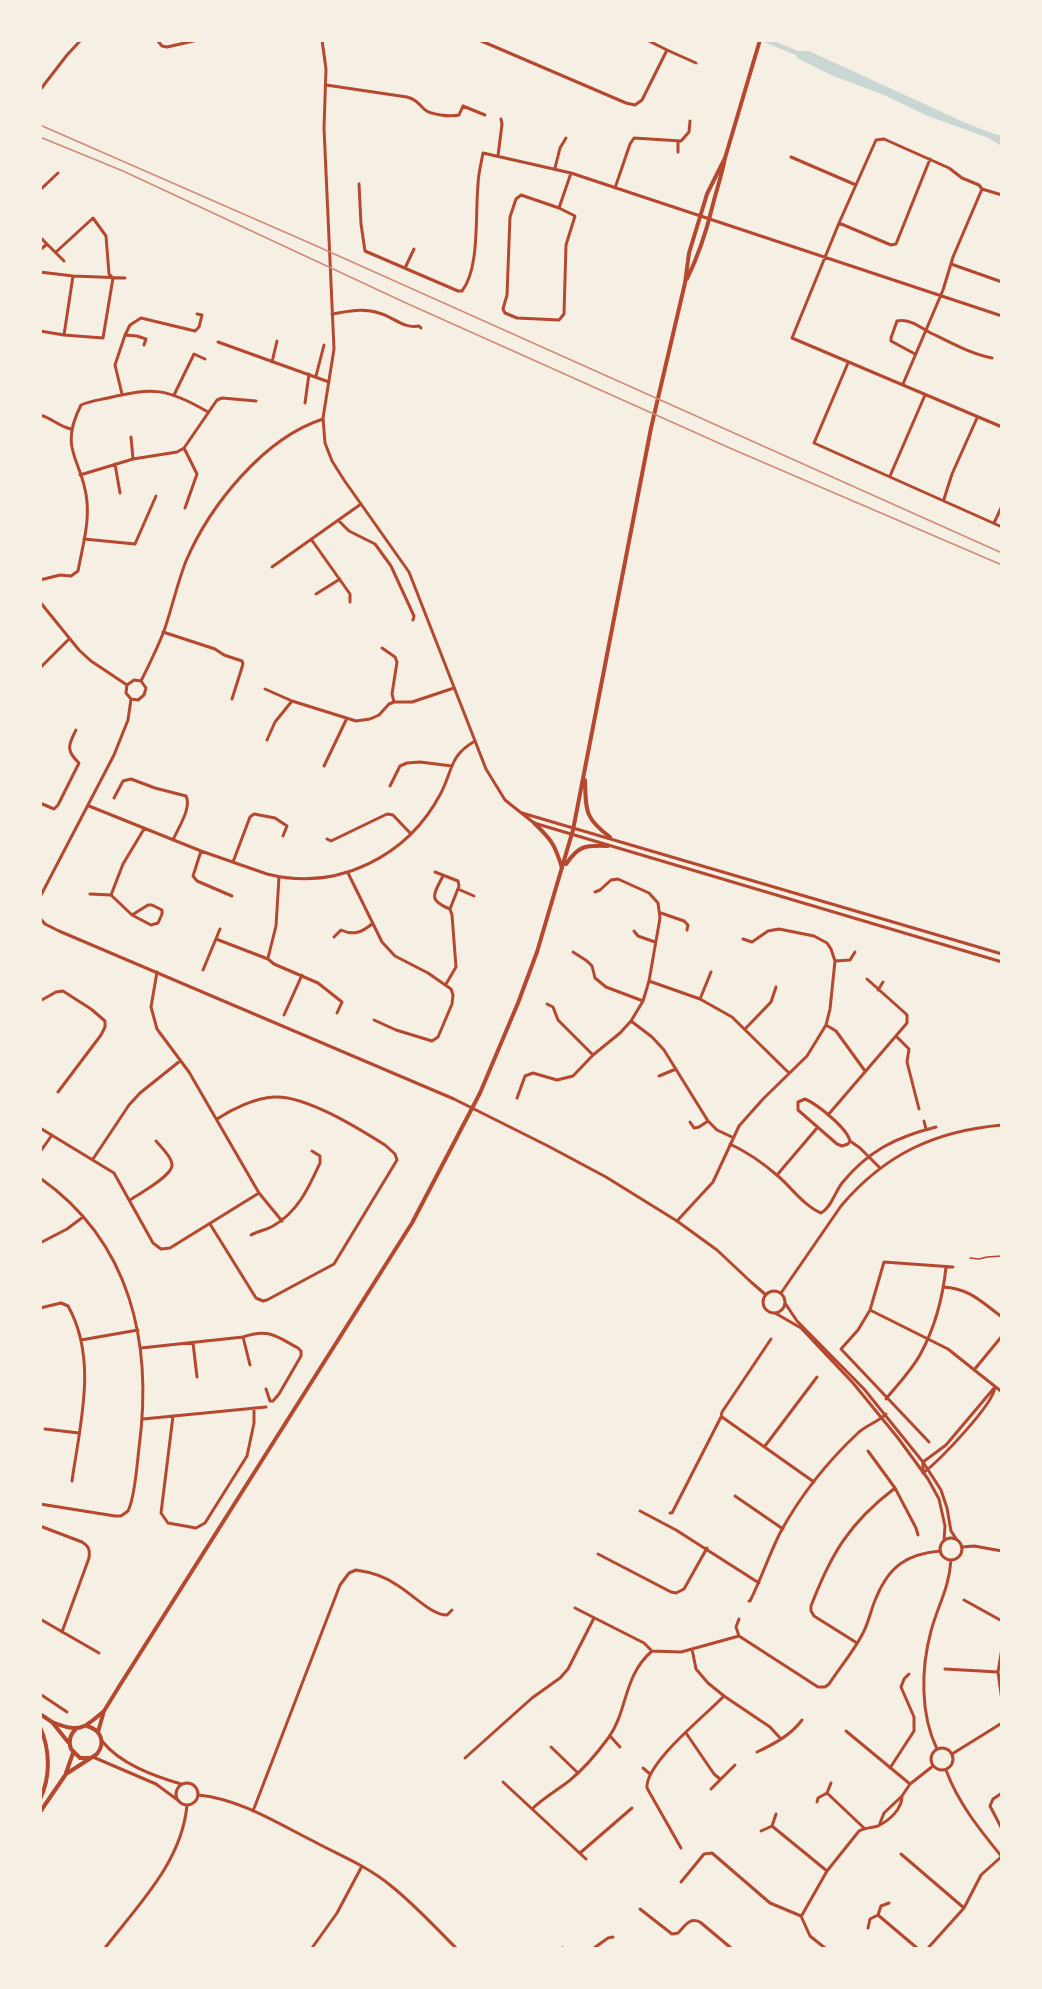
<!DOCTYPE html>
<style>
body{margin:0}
#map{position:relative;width:1042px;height:1989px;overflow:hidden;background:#f6efe4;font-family:Georgia,serif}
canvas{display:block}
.frame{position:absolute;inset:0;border:42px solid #f6efe4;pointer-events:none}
</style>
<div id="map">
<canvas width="1042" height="1989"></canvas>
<div class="frame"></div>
</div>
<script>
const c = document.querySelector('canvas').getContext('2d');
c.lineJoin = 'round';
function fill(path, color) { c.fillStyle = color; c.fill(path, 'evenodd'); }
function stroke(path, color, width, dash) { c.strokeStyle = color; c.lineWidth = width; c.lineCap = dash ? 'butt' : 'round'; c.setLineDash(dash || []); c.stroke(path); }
fill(new Path2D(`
 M761,41H774L798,51H809L968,124L997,135H1001V146L989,138L928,116L884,95L831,75L797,58L796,55Z`), '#c9d6d2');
stroke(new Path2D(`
 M970,1258L979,1259L987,1257L1002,1256`), '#b5482f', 1.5);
stroke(new Path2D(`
 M157,40L162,46L167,47L198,40
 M479,40L626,103L635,105L642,100L667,50L647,40
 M667,50L696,63
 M326,85L407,97C415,99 418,103 424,109C430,115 451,117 459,115L463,106L485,115
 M678,142V152
 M498,156L502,124L501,119
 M791,157L856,185
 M555,168L560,148L566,138
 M359,184L361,224L365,251L458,291H462C480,268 475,215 478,185C478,175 481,164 483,153L571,173L1002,316
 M615,188L630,144L634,138L681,141L689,132L690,121
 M40,190L58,173
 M521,195L559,208L575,216L566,245L564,314L559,320L517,318L505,313L503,309L507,295L510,217L516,199Z
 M1002,195L982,189L979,185L962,178L949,168L884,139L876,140L839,223L792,338L1002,427
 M559,208L571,173
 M839,223L891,245L896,244L930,159
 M40,237L47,244L40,250
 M47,244L64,261
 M56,252L93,218L106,236L109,274L113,278L103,338L64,335L73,276
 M951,264L1002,282
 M405,268L414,249
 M40,272L73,276L125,278
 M332,314C348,311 364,308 379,313C394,317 403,329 419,326L421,328
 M40,331L64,335
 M125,335L130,325L141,318L195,331L199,327L202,315L197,314
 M218,342L329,382
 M915,354L891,341V338L897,321C911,318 922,329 933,334C951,343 972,354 992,358
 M272,362L277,341
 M848,363L814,443L1002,527
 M316,376L324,345
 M903,384L943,290L953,257L982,189
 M122,394L115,365L125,335L137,336L146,339L144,345
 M174,395L194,354L205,359
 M305,403L309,374
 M40,415C52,418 58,426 71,429
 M131,437L133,459
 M184,448L197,474L185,508
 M115,464L120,493
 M80,475L133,459L177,452L184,448L217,400L222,398L256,401
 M890,476L925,395
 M944,499L952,474L977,418
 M338,520L349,531L375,544L391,566L414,616L413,620
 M994,523L1002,506
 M84,539L135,544L156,496
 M311,539L350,594V602
 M272,567L361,504
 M40,580L60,575L71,576L78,571L79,566C83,545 89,523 87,502C84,460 57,452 81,405C90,401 99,400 108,398C153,387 167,388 208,412
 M316,594L340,579
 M163,632L215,649L224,655L242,661L243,664L232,699
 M382,648L395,657L397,662L392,694L394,702
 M40,668L69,639
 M265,689L292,701L356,721L370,719L379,715L389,704L394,702H412L454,688
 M267,740L275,722L292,701
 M324,766L347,718
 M390,786L400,766L407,763L420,762L452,766
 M114,798L123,781L131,779L155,788L186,796C192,808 178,828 173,840
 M40,803L54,809L58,805L79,763C66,751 68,745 76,730
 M89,806L201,851L267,874C338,892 408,856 441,793C453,770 449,756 475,741
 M327,839L331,841L387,814L393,815L411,834
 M201,851L193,876L197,881L232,896
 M233,862L250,817L254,814L275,818L287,826L283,836
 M435,872L458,881L459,886L450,909L452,915L456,967L446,984
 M348,873L382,942L395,956L428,973L451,989L453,995L452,1004L438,1037L432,1041L396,1030L374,1020
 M443,876C434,894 427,900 450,909
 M458,889L474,896
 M90,894L111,895
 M661,913L684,921L688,925L687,930
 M132,915L148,905H152L162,910V914L158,923L151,925L132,915L111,895L123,864L144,829
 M634,931L638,936L655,942
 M334,937L341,930C354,936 362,932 372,924
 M216,939L268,959L274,964L318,983L342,1002L337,1013
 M573,952L587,961L592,966L595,978L606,987L643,1001
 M268,958L276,926L279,877
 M835,961L850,960L855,952
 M203,970L220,929
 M157,972L151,1007L157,1029L189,1072L259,1193L282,1221
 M649,981L700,999L732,1017L789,1073
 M878,990L883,982
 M700,999L711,972
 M40,1001L56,992L63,991L91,1009L105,1021V1027L101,1035L58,1092
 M547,1004L553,1007L558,1020L593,1055
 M284,1015L302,975
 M631,1021L652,1037L664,1050L708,1121L717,1130L732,1137
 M826,1025L836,1031L865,1071
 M745,1029L771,1002L776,987
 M896,1036L909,1049L907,1062L919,1109
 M659,1076L676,1069
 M517,1098L525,1076L533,1073L557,1080L573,1076L593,1055L620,1033L631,1021L643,1001L649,981L660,918L658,903L649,893L618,879L611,880L600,890L595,892
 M828,1115L907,1023V1015L905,1013L867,979
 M924,1121L926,1129
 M690,1122L694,1128L699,1127L708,1121
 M40,1128L114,1173L153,1243L161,1249L170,1248L259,1193
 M850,1141L848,1144L842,1146L837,1144L798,1110V1102L805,1099C817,1104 847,1128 850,1141L860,1148L880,1168
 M730,1144C747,1152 763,1163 778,1176C792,1188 804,1206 821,1213C831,1208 835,1192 842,1183C868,1151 896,1137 936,1127
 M40,1152L52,1135
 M93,1159L129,1105L140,1093L180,1061
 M777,1175L817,1128
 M40,1178C131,1242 153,1343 139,1448C137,1464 135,1498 128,1511L121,1516H115L40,1504
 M130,1200C139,1194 174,1175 172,1164C171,1156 161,1147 156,1141
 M677,1221L713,1182L739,1126L763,1099L807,1056L826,1025L830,1009L835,961L831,949L827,943L814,936L779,929L768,931L752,942L743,939
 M210,1224L256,1298L263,1301L267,1300L334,1264L397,1160L395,1154L385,1145C358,1128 305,1095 274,1097C255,1098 232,1109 217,1119
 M251,1235C258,1231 266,1230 273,1226C298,1212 309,1187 320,1163V1156L312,1151
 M40,1243L67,1229L83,1217
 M943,1287C971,1289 980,1301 1002,1317
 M40,1308L61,1303L68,1306C98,1359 80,1424 72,1481
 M870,1310L948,1349L1002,1392
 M243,1337L250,1365
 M81,1340L138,1330
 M193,1343L197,1377
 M141,1348L243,1337C268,1328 276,1336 298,1348L301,1351V1356L279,1394L273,1401H270L266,1389
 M974,1370L1002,1336
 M886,1399C898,1384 912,1370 921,1353C935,1327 943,1296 946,1267
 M173,1416L161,1513L168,1523L196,1528L205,1523L247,1456L254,1423V1408
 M722,1417L814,1482
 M143,1419L266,1407
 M45,1429L79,1433
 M929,1442L841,1349L858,1330L870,1310L884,1262L953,1267
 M765,1446L817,1377
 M868,1451L895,1488L916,1528L918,1535
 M923,1472V1462L946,1445L995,1387
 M923,1473C939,1461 994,1404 995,1387
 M735,1496L783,1529
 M640,1511L676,1530L759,1583
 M670,1513H672L721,1417L722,1412L771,1339
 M40,1526L82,1542C89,1546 90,1550 89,1558L62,1632
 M598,1554L671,1592L676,1593L684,1589L707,1548
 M964,1600L1002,1621
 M749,1601H750C761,1579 769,1555 780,1533C800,1496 828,1461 859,1432C867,1425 878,1422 886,1414
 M575,1608L644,1643L652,1651
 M40,1619L99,1653
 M739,1636L736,1627L739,1619
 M857,1643L814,1616L811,1611V1606C831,1554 849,1523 895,1488
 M1002,1648L998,1672L1002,1701
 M692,1649L696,1669L708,1683L724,1696L770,1727L781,1739
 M945,1669L998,1672
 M40,1694L67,1712
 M846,1731L910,1784
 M686,1733L714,1774L720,1779
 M610,1736L620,1747
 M102,1741C120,1764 154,1776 181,1784
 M551,1747L578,1773
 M757,1752C774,1744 791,1735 802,1720
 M952,1754L1002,1723
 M93,1757L156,1784L179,1801
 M465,1758L532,1698L560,1678L568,1669L594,1618
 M643,1768L650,1774
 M890,1768L914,1731V1717L901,1687L904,1679L909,1674
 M503,1782L586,1859
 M176 1794a11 11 0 1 1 22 0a11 11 0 1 1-22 0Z
 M711,1789L735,1765
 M827,1793L831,1783
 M1002,1793L993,1799L990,1806L1002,1829
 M198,1795C240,1799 277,1823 313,1841C339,1855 367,1866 390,1885C414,1904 435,1927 456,1948
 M817,1802L818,1798L827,1793L864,1828
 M532,1809C543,1798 556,1791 569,1781C584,1769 598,1752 609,1737C628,1710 623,1676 652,1651L681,1652L739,1636L818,1687H825L829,1684C840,1667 854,1651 863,1633C869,1622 871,1609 876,1598C889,1566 907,1554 940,1551
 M253,1811L340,1585L349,1573L356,1570C370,1572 386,1577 397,1585C411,1593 431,1615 447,1615L452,1610
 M880,1823L884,1813L902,1796L910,1784L933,1766
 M772,1826L827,1871
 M761,1831L772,1826L776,1814
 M681,1848L647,1788C645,1763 706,1715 724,1696
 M580,1853L632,1808
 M901,1854L964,1908
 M681,1882L704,1854L712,1853L770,1903L801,1916L810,1936L825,1948
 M889,1903L881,1906L878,1915L917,1948
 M640,1909L672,1934L678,1933C685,1926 689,1917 700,1922L731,1948
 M802,1915L827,1871L859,1831C866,1827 872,1828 878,1826C890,1820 902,1809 902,1796
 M868,1928L870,1919L878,1915
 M105,1948C138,1905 182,1862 187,1805
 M312,1948L337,1913L362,1866
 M562,1948H563
 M594,1948L608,1938L613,1937
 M928,1948L964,1908L981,1875L1001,1857`), '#b5482f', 3);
stroke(new Path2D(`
 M322,40L326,69L324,128L334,349L323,418L325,443L332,461L344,480L409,572L486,769L505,800L534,823L1002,962
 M40,90L67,55L81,40
 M40,602L79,650L91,661L127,685
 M141,681C149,665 157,649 164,631C172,608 177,584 186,561C210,505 264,438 323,419
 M131,699L126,693L127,685L134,680L141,681
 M131,699L138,700L144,695L146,688L141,681
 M522,813L1002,954
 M40,897L114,755L128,720L131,699
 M40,909V918L45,924L59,931L454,1099L548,1146L606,1177L677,1221L717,1250L751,1282L766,1295
 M763 1302a11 11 0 1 1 22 0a11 11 0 1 1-22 0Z
 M781,1293L841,1206C885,1154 935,1131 1002,1125
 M785,1303L797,1321L864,1389L923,1462L941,1490L947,1508L951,1531L957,1540
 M775,1313L801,1328L853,1383L898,1438L928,1479L939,1499L945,1526L944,1541
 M940 1549a11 11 0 1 1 22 0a11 11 0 1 1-22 0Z
 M962,1547L974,1546L1002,1551
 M931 1759a11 11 0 1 1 22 0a11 11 0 1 1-22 0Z
 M937,1749C920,1714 921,1668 931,1631C938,1605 949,1589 951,1560
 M946,1770C958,1803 980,1830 1002,1857`), '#b5482f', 3);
stroke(new Path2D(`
 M687,279C698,256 706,233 712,208C716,191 722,175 725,158L760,40
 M585,780C586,810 584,818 610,837
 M534,823C552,840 555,845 562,868
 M566,864C579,845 586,845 608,846
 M40,1714L52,1722L68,1742
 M52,1722C64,1727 79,1732 89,1723C95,1719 99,1715 104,1711
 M40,1727C50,1749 51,1777 40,1799
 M77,1728C70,1734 68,1741 71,1749L80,1758H89
 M98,1732L104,1711L120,1685L412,1223L480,1093L518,1003L537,952L573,830L651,428L685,283L689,253L707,194L725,158
 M66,1773L73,1753
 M40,1812L66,1774L97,1754C106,1742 101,1730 87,1726`), '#b5482f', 4);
stroke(new Path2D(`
 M40,125L312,244L1002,553
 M40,137L123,171L406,303L732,449L1002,565`), '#cf8b77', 1.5);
</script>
